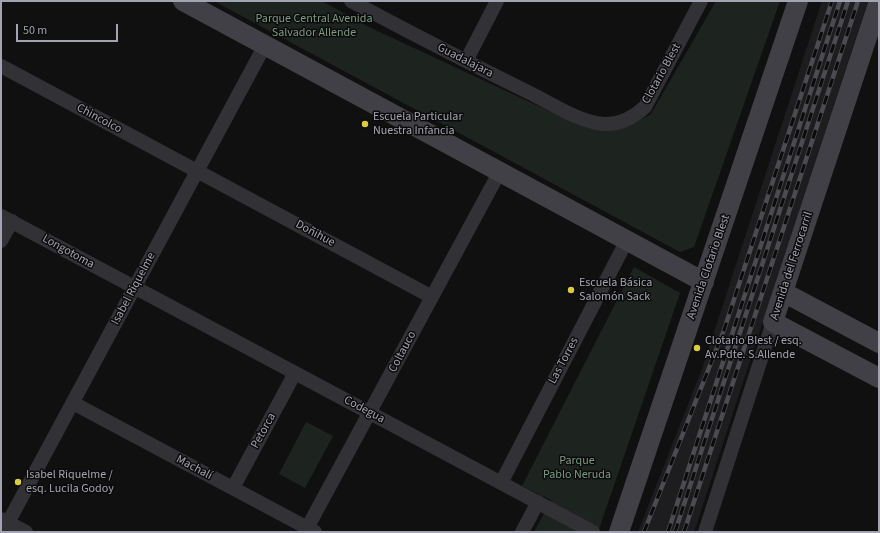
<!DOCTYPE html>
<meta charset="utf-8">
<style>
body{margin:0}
#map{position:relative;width:880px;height:533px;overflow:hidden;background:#111011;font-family:"Source Sans 3",sans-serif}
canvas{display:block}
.frame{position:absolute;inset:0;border:2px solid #a3a4b1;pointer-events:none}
.scale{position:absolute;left:16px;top:24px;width:102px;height:18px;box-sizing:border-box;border:2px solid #a3a4b1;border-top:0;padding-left:5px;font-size:12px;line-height:14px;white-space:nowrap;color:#a3a4b1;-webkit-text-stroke:3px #0c0b0c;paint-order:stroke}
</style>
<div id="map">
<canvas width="880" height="533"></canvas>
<div class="frame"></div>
<div class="scale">50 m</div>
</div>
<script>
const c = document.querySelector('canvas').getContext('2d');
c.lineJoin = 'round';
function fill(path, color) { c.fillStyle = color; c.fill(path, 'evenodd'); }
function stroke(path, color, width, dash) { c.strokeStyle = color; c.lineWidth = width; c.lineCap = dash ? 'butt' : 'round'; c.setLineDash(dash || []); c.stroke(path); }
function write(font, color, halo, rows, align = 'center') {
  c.font = font + ' "Source Sans 3",sans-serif'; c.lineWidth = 3; c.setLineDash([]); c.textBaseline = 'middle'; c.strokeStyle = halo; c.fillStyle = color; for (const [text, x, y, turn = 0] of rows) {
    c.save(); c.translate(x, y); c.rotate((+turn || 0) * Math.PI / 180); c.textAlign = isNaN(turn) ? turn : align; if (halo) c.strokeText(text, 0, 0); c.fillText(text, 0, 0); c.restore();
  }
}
fill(new Path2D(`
 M822,1H868L694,532H638L702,369Z`), '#1d1c1e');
fill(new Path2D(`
 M214,1H322L369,27L581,126L592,129L627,127L651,114L716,1H780L694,247L680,252Z
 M634,267L680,293L598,532H534L551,500L522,486Z
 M306,422L333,436L305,488L279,474Z`), '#1d241f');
stroke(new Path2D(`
 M351,1C411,33 471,64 532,94C554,105 579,122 604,124C621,125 634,117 645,107L701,1
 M466,61L497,1
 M1,66L432,297
 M1,216L593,532
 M1,241L12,221
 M73,403L315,532
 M501,483L627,240
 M233,488L295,373
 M1,519L26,532
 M3,532L265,45
 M305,532L500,171
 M522,532L538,502
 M705,532L773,322`), '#323236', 14);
stroke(new Path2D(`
 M183,1L704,282
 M879,1L773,322L879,378
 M783,292L879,343
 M619,532L798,1`), '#404046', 20);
const rail = new Path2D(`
 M644,532L724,330L832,1
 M668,532L840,1
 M675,532L848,1
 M684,532L858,1`);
stroke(rail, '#4b4b51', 4.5);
stroke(rail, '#0c0b0c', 3, [9]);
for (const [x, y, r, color] of [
 [365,124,4,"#dbcb3f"],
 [571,290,4,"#dbcb3f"],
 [697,348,4,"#dbcb3f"],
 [18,482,4,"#dbcb3f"]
]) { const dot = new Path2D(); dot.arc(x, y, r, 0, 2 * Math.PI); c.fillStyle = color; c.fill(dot); stroke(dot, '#0c0b0c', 1.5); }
write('12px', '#7c9a85', '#0c0b0c', [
 ["Parque Central Avenida",314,19],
 ["Salvador Allende",314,33],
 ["Parque",577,461],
 ["Pablo Neruda",577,475]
]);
write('12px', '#a3a4b1', '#0c0b0c', [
 ["Guadalajara",465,61,27],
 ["Clotario Blest",662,74,-61],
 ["Chincolco",99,119,28],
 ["Doñihue",315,234,28],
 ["Longotoma",68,252,29],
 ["Avenida del Ferrocarril",792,266,-72],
 ["Avenida Clotario Blest",709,267,-71],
 ["Isabel Riquelme",134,289,-62],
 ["Coltauco",403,352,-62],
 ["Las Torres",564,361,-62],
 ["Codegua",364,410,28],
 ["Petorca",264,431,-61],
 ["Machalí",194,468,28]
]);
write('12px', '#a3a4b1', '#0c0b0c', [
 ["Escuela Particular",373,117],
 ["Nuestra Infancia",373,131],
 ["Escuela Básica",579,283],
 ["Salomón Sack",579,297],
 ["Clotario Blest / esq.",705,341],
 ["Av.Pdte. S.Allende",705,355],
 ["Isabel Riquelme /",26,475],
 ["esq. Lucila Godoy",26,489]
], 'left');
</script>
